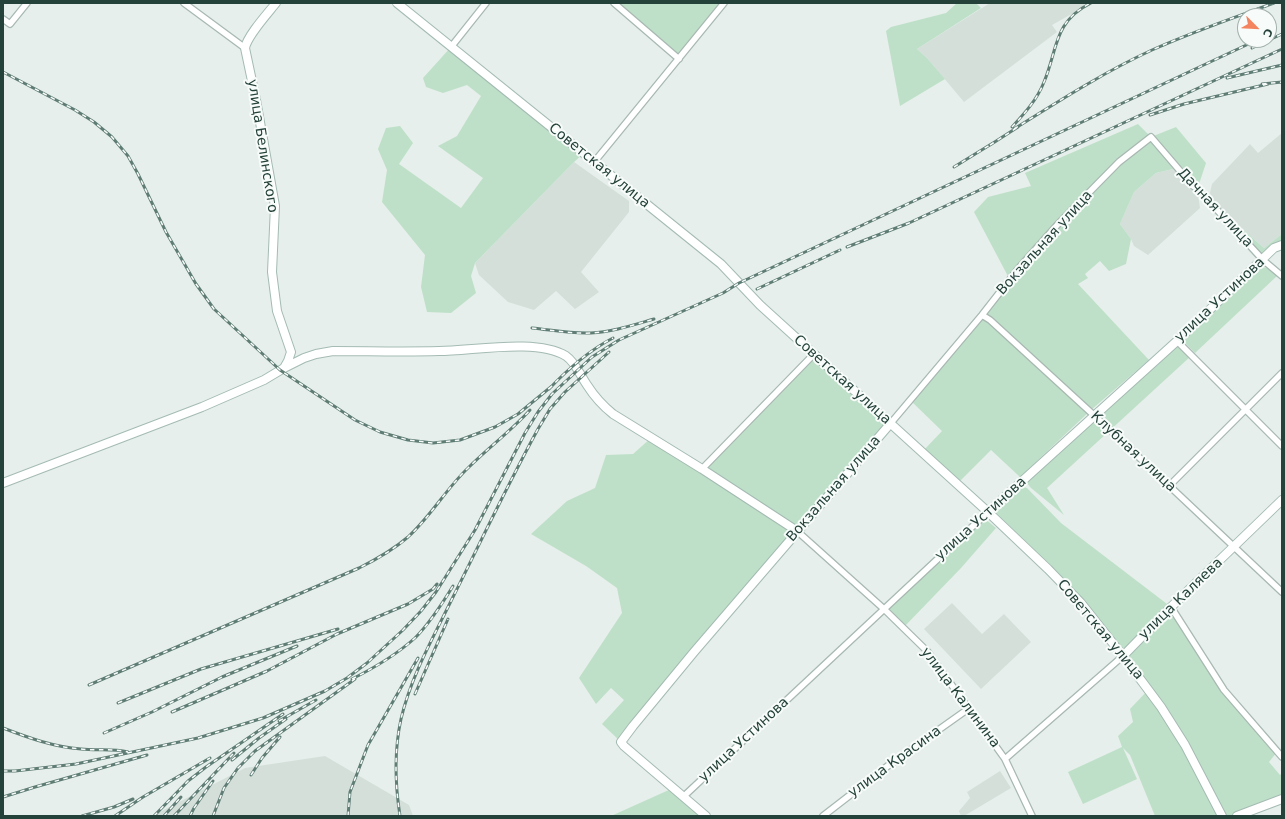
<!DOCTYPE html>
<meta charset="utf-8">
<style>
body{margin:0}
#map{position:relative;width:1285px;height:819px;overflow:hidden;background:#e6efeb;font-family:"DejaVu Sans",sans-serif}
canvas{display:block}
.frame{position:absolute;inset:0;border:4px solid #24423a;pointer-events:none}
.north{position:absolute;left:1237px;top:8px;width:40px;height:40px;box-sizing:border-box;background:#f7fbf9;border:1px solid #a3b1ad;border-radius:50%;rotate:114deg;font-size:11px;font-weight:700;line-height:16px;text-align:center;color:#24423a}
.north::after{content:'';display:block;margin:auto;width:14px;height:18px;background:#f4845f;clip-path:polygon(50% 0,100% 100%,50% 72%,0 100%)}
</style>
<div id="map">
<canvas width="1285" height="819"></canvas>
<div class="frame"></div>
<div class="north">С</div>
</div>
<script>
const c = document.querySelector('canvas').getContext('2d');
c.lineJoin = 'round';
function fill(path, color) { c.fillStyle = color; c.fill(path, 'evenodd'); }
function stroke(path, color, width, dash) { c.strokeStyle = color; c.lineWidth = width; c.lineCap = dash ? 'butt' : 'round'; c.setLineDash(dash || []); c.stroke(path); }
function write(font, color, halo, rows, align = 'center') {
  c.font = font + ' "DejaVu Sans",sans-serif'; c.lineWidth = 4; c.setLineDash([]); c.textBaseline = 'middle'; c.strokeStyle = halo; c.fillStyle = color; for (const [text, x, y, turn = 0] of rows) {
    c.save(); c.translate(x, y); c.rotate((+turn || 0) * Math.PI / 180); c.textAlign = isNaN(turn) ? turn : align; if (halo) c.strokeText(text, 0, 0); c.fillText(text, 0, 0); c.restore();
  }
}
fill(new Path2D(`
 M990,3H1091L1052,25L1057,32L964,102L927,58L917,49Z
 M1282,133V234L1264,248L1215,205L1210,193L1212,184L1250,144L1258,153Z
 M574,162L629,201V212L581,272L599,292L575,309L556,291L534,310L508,302L479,275L475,263Z
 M1177,168L1197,188L1200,208L1148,255L1134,246L1131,239L1120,224L1134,192L1156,173Z
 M952,603L982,634L1004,614L1031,642L981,689L924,629Z
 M325,756L409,805L413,816H152L245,768Z
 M1000,771L1011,788L964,816H961L959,811L970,798L967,792Z`), '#d4dfda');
fill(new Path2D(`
 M614,3H724L679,59Z
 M957,3H976L981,8L917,49L927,58L945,79L900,106L886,31L891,27L946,13Z
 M451,47L584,153L574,162L475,263L471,276L476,293L451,313L427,312L421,287L425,255L382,202L387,170L378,149L386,128L400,126L413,143L399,164L461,208L483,178L438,146L457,136L481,96L467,85L443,93L426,87L423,78Z
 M1138,124L1151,137L1176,127L1206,163L1199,184L1193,186L1177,168L1156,173L1134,192L1120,224L1131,239L1126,264L1109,271L1100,261L1085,274L1088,278L1078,284L1149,360L1091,410L1020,477L991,450L957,484L923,451L942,431L911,401L1010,280L974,212L988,197L1031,186L1025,173Z
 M1215,205L1264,248L1282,234V245L1263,258Z
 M1260,267C1268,267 1271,270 1277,276L1195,353L1183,341Z
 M1179,344L1191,356L1047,488L1064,515L1031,488L1026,482Z
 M814,354L890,424L621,742L602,724L624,700L611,688L596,704L579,678L622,613L617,588L586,566L531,534L567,501L595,488L606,455L633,454L651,438L702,469Z
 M1021,486L1027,488L1061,523L1171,607L1224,690L1277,752L1269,762L1280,775L1282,773V799L1237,816H1155L1130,755L1123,748L1137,779L1083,804L1068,772L1122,747L1118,736L1133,722L1130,709L1148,690L1081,603L988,512Z
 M984,518L996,528L961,568L905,626L888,609Z
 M671,789L703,816H611Z`), '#bfe0c8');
const street = new Path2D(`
 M184,3L245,48
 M614,3L679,59
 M3,19L10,24L27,3
 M451,47L486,3
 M595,161L724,3
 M982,315L990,320L1110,430L1282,592
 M1177,341L1282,446
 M890,424L982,315L1018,269L1059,223L1119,162L1151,137L1193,186L1197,188L1263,260L1282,276
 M702,469L814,354
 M1169,486L1282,373
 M797,531L884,609L928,652L1005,759L1032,816
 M1171,607L1224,690L1282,757
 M1005,759L1123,656
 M683,797L988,512
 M823,816L889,765L968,709`);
const secondary = new Path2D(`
 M276,3C268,13 247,36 245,48L256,100L275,206L272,272L277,311L291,352L288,361L284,368
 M397,3L721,264L760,305L988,512L1048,569L1081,603L1123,656L1161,707L1185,745L1222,816
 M3,483L202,407L264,380L284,368L304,358L316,354L333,351C368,351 404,352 439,351C473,351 536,338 566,356C576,363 580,375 587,385C594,396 603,406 613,414L702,469L797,531
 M988,512L1177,341L1274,248L1282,245
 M1123,656L1171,607L1282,500
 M706,816L624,746L621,742L633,726L694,652L890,424
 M1237,816L1282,799`);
stroke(street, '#a8b8b2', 8);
stroke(secondary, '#a4bbb3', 10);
stroke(street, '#fff', 5.5);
stroke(secondary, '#fff', 8);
const rail = new Path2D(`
 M1269,40L1282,34
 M1252,48L1268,40
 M3,72L75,110L94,122L112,137L128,156L138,174L166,232L196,284L214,309L280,370L355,420L380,432L408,440L433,443L460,440L495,427L518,414L552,386
 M1227,78L1282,65
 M1262,84L1282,82
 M1150,115L1184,104L1268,84
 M1012,127C1024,114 1037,100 1044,82C1058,49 1053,22 1091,3
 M1014,129C1059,101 1104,72 1152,50C1192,32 1233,18 1274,3
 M990,145L1018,127
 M954,167L993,143
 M847,247L909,223L1282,49
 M757,289L840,250
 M532,328C552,330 571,334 591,333C612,332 633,325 654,319
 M549,389C568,369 588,351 613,338
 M352,679C374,668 396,655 415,638C430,623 442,604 453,586
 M89,685L359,568C377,559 393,550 408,537C431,516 446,489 468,468C488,448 511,431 530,410
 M415,694L448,619
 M118,703L201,669L338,629
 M172,712L267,671L337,634L408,604L433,589L437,584
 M279,721L316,700
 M3,728C29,738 54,747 81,749C97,751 112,748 128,752
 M104,733L152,712L222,677L297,646
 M232,760L259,738L286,719
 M3,771H15L76,764L198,738L263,718L325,691L347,678L367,663L403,630L421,611L436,592L475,530L525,433L538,412L552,394L592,357L619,340L723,293L739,283L1257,40
 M251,775L262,758L280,737
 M3,797L35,787L147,755
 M82,816L114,807L133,799
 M115,816L143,797L210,758
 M154,816L188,781L206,767L283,714
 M164,816L181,797
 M174,816L234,753
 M190,816L194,808L213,781
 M213,816L224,788L238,768L255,751L355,679
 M348,816L350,792L368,745L418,658
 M400,816C395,784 394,751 401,719C411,676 434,636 453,597C481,541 508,484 538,429L550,409L565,392L609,352`);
stroke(rail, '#5f7d75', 3);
stroke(rail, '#f7fbf9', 1.5, [4.5]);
write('14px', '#24423a', '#f7fbf9', [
 ["улица Белинского",262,146,81],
 ["Советская улица",599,166,39],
 ["Дачная улица",1215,208,47],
 ["Вокзальная улица",1045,243,-48],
 ["улица Устинова",1220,300,-43],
 ["Советская улица",842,380,42],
 ["Клубная улица",1133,452,43],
 ["Вокзальная улица",834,489,-49],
 ["улица Устинова",981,519,-42],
 ["улица Каляева",1181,599,-44],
 ["Советская улица",1100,630,50],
 ["улица Калинина",960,698,53],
 ["улица Устинова",744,740,-43],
 ["улица Красина",895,762,-36]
]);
</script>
